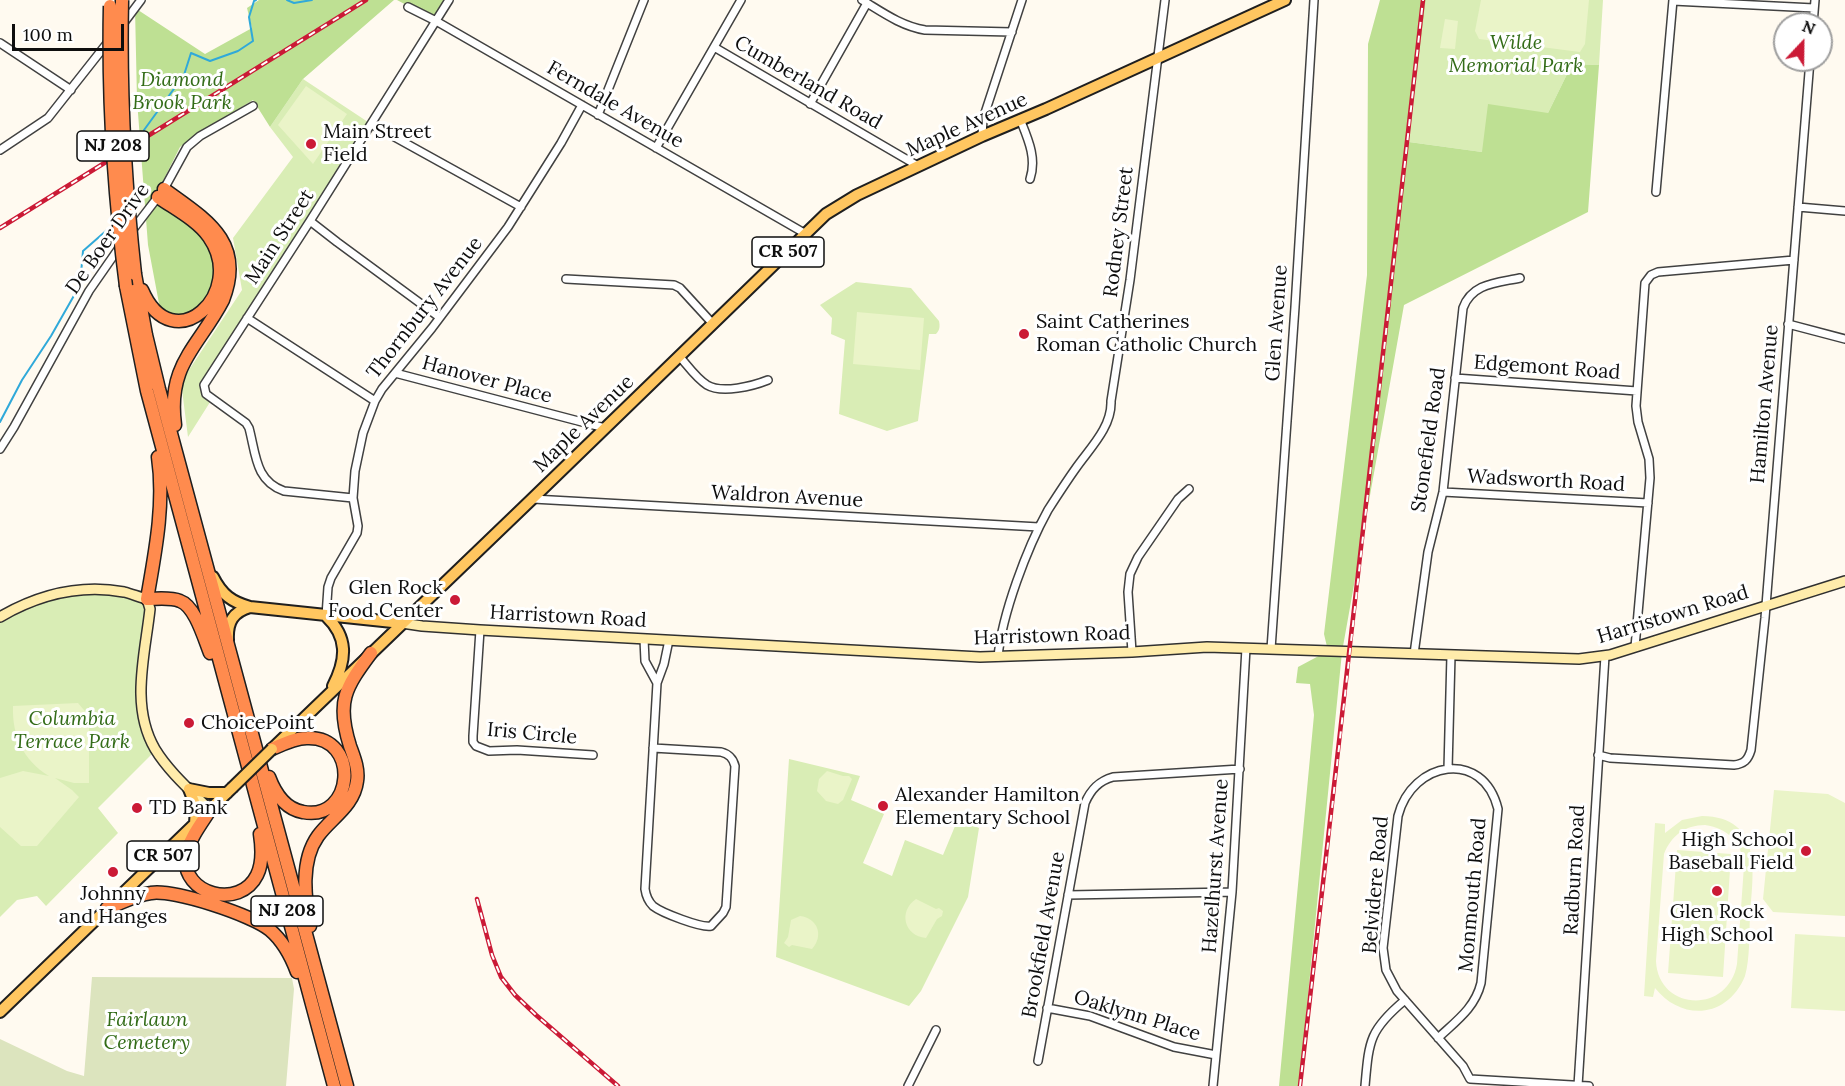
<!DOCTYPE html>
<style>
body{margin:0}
#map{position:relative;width:1845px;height:1086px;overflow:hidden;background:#fffaf0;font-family:Lora,serif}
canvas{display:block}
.north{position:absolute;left:1773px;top:12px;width:60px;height:60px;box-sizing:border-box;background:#fff;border:2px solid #9f9f9f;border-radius:50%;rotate:22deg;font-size:16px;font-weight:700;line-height:24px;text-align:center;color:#0e0e0e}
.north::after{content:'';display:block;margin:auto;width:21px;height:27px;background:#cb1a36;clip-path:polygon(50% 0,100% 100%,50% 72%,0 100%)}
.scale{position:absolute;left:12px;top:24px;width:112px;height:27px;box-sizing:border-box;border:3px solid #0e0e0e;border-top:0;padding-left:8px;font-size:18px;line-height:21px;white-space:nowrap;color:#0e0e0e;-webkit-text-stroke:4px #fff;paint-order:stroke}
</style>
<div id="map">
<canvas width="1845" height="1086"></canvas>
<div class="north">N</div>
<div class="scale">100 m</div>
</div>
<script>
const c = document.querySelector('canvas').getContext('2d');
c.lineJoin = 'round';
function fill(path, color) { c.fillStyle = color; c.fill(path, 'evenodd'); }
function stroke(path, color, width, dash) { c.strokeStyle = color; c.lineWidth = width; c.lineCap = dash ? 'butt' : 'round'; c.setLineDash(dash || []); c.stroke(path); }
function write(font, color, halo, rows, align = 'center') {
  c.font = font + ' Lora,serif'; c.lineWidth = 6; c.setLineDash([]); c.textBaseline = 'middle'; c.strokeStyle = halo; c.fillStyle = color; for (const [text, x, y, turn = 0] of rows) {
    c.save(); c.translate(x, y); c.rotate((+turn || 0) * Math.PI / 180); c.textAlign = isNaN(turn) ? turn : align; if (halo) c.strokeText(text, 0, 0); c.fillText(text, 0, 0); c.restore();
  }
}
fill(new Path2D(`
 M1426,0H1603L1599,65L1572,64L1548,113L1482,152L1409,142Z
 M303,79L371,124L204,385L212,399L188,437L181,382L242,290L233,238L293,157L270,127Z
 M856,282L911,288L939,321C940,326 940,330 936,334H929L918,421L887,431L839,414L845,340L831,334L832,318L820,305Z
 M89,590L147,599L140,697L156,750L98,808L118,833L46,906L37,896L17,900L0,917V617L17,607Z
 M789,759L860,776L851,800L884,814L863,863L892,876L905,840L943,855L958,819L979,828L968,897L921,991L909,1006L776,957Z`), '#d9edb5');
fill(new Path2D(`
 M259,0H394L303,79L270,127L253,100L190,139L180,147L158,191L199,219L223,272L202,315L161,314L148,245L137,100L135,8L205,54L252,28L247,8Z
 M397,0H449L436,21Z
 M1380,0H1426L1409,142L1482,152L1488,104L1548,113L1572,64L1599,65L1588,212L1404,305L1342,652L1299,1086H1279L1314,715L1310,684L1296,683L1298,667L1328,651L1324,634L1367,275L1368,44Z`), '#bee093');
fill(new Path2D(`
 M92,977L292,978L294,989L286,1086H0V1039L67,1071L84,1076Z`), '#dce4be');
fill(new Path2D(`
 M1481,0H1589L1585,44L1580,52L1479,39L1475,31Z
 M1445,19L1458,21L1455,49L1440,48Z
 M306,86L347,114L313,164L278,125Z
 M857,312L924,318L920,370L853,364Z
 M78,703L89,716V783H74L55,778L72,790L79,797L37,846H21L0,827V778L23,771L49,776C23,760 12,736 13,706Z
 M827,771L843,776H849L852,779L843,800L838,804L826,801L817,791L819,779Z
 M1774,790L1828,794L1845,803V916L1773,912L1763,899Z
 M1702,816C1764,817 1753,874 1750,916C1749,935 1750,958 1745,976C1728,1018 1682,1022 1655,988L1653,997L1644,996L1655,823L1665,824V833L1682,820ZM1705,825C1728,828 1742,843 1744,866L1737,964C1728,1015 1658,1011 1656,961L1664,854C1671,836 1685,825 1705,825Z
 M1677,850L1731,854L1723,977L1668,973Z
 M916,899L936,909L939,908L943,911L942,916L937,919L926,938C904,936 898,911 916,899Z
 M800,916C818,918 824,936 812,949L792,945L789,947L784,943L788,937L791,920Z
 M1795,934L1845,937V1011L1791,1008Z`), '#eaf4c8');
stroke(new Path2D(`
 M287,0L294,3L312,0
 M144,130L184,75L191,53L210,61L238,51L253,41L249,17L254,1L256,0
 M0,422L22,380L51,336L80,285L83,251L107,230`), '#30a9d9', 2);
const street = new Path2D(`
 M862,0C882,12 901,26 925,30L1012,32
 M1673,1L1814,8
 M408,7L436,21L806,234
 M123,24L141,0
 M1813,24L1815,0
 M0,43L71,90
 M714,47L918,166
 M810,104L867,3
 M598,115L644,0
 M1020,119C1028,139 1037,158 1030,179
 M371,124L521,207
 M982,136L983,119L1022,0
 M656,148L741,0
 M0,150L48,118L108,42
 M1656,192L1673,0
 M1798,207L1845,211
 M310,221L337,242L439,317
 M131,232L164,189L187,147L200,136L253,106
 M566,279L674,285L680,288L713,324
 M247,318L375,401
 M1788,324L1845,339
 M680,357C688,366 696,378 707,385C722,394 753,386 768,380
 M395,373L605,428
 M1455,378L1637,391
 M0,449L14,427L89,291L121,245
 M1443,492L1648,503
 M353,498L284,491C255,481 256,454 249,428L246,423L206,394L204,385L310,221L449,0
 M533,499L1039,527
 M326,616L328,587L331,578L357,533L358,526L353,498L355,471L363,433L375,401L382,389L432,328L508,227L561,143L582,105
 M480,630L473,736V742L476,746L489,751L517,750L593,755
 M644,639L645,661L657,683L645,889C646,896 648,901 653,906C662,913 701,928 711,926L723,913L726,907L735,766C733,758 729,754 721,752L653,748
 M1635,647L1650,478L1649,459L1638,422L1636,406L1645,283L1651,275L1658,272L1794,260
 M1271,649L1295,307L1314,0
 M1132,652L1128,592L1130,574L1138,557L1178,499L1189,489
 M1414,654L1428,552L1443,492L1463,308C1472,283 1497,283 1520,278
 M998,657C1002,614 1027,548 1048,510C1057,496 1066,482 1076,468C1090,448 1112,427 1111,401L1130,280L1165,0
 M657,683L664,664L669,640
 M1598,755L1610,758L1734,765C1744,764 1748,760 1751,750L1765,618L1810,60
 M1448,769L1451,655
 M1068,895L1232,892
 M1047,1008L1090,1016L1174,1047L1216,1055
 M1438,1038C1456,1021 1475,1008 1481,983L1498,809C1483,748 1412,761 1398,816L1383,948L1386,970L1397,991L1463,1066L1470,1079L1589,1086
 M1038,1061L1085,803C1091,789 1099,781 1113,777L1240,769
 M908,1086L936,1030
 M1213,1086L1232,892L1246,648
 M1365,1086C1369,1041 1369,1030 1405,1000
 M1578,1086L1605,656`);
const secondary = new Path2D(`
 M0,617C38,595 80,584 124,592C132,594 139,597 147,599L150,609C145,655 130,706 155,749C169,772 191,791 210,810
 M402,623L422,626L480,630L980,657L1132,652L1207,647L1579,659L1610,655L1845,581`);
const primary = new Path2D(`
 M213,577C222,595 232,602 250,607L402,623
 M326,616C348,637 347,659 333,686
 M228,640C227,622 233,612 250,607
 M274,747L531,500L826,214L857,195L982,136L1046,109L1285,0
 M189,789L209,793H227
 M189,789L196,807L195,824
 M0,1012L232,788`);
const highway = new Path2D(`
 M164,189C205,219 246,241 223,300C198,348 167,364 175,425
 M135,274L146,335L159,389L347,1086
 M126,286L147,391L334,1086
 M142,290C173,362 248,293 209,237C197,220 175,209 158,197
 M158,457C165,504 155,553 147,599C157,599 170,597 180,601C195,606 204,638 210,653
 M269,777C275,793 285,809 303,812C354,822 361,736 307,738C295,738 283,744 272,749
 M210,810C201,824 189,839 186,856C181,895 240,910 257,875C263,863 262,847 260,834
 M107,908C122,903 135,895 151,893C173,889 252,915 270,930C283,941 291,956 297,972
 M310,926C305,898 300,861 318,836C331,818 354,806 357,781C359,769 354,757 350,746C336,702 345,688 371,653`);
stroke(street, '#414141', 10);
stroke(secondary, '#303030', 12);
stroke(primary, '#1f1f1f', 14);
stroke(highway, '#1f1f1f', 15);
stroke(street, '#fff', 7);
stroke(secondary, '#ffecab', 9);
stroke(primary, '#ffc660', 10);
stroke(highway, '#ff8b4e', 12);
const rail = new Path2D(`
 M0,228L366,0
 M477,899L492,955L501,977L515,995L536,1015L618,1086
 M1300,1086C1342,724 1383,362 1423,0`);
stroke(rail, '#cb1a36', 4.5);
stroke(rail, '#fff', 2, [7]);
const primaryBridge = new Path2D(`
 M232,788L272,749`);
const highwayBridge = new Path2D(`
 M122,0C120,91 125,183 135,274
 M110,6C108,99 114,194 126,286`);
stroke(primaryBridge, '#1f1f1f', 14, []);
stroke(highwayBridge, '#1f1f1f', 15, []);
stroke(primaryBridge, '#ffc660', 10);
stroke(highwayBridge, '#ff8b4e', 12);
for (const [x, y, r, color] of [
 [311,144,6,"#cb1a36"],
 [1024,334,6,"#cb1a36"],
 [455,600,6,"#cb1a36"],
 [189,723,6,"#cb1a36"],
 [883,806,6,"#cb1a36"],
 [137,808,6,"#cb1a36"],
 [1806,851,6,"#cb1a36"],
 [113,872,6,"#cb1a36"],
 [1717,891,6,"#cb1a36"]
]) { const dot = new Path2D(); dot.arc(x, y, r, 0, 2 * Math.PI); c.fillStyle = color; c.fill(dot); stroke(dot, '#fff', 2); }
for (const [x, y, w] of [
 [113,146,72],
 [788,252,72],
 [163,856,72],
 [287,911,72]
]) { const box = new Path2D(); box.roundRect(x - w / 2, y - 15, w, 30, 4.5); c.fillStyle = '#fff'; c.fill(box); stroke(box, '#0e0e0e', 1.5); }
write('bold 18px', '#0e0e0e', null, [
 ["NJ 208",113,146],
 ["CR 507",788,252],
 ["CR 507",163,856],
 ["NJ 208",287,911]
]);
write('italic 20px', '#336c18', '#fff', [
 ["Wilde",1516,43],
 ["Memorial Park",1516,66],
 ["Diamond",182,80],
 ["Brook Park",182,103],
 ["Columbia",72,719],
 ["Terrace Park",72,742],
 ["Fairlawn",147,1020],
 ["Cemetery",147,1043]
]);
write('20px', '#0e0e0e', '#fff', [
 ["Cumberland Road",808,83,30],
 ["Ferndale Avenue",615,105,30],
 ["Maple Avenue",967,125,-24],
 ["Rodney Street",1119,232,-83],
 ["Main Street",280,237,-57],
 ["De Boer Drive",108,239,-55],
 ["Thornbury Avenue",425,308,-52],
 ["Glen Avenue",1277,323,-86],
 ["Edgemont Road",1547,368,4],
 ["Hanover Place",487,380,15],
 ["Hamilton Avenue",1765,404,-85],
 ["Maple Avenue",584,424,-44],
 ["Stonefield Road",1429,440,-82],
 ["Wadsworth Road",1546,481,3],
 ["Waldron Avenue",787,497,3],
 ["Harristown Road",1673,615,-17],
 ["Harristown Road",568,617,3],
 ["Harristown Road",1052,636,-2],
 ["Iris Circle",532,734,5],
 ["Hazelhurst Avenue",1216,866,-86],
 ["Radburn Road",1575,870,-87],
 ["Belvidere Road",1376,885,-85],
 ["Monmouth Road",1473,895,-85],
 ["Brookfield Avenue",1044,935,-80],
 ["Oaklynn Place",1137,1016,17]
]);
write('20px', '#0e0e0e', '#fff', [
 ["Main Street",323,132],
 ["Field",323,155],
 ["Saint Catherines",1036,322],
 ["Roman Catholic Church",1036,345],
 ["Glen Rock",443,588,"right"],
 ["Food Center",443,611,"right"],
 ["ChoicePoint",201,723],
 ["Alexander Hamilton",895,795],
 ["Elementary School",895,818],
 ["TD Bank",149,808],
 ["High School",1794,840,"right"],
 ["Baseball Field",1794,863,"right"],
 ["Johnny",113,894,"center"],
 ["and Hanges",113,917,"center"],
 ["Glen Rock",1717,912,"center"],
 ["High School",1717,935,"center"]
], 'left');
</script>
